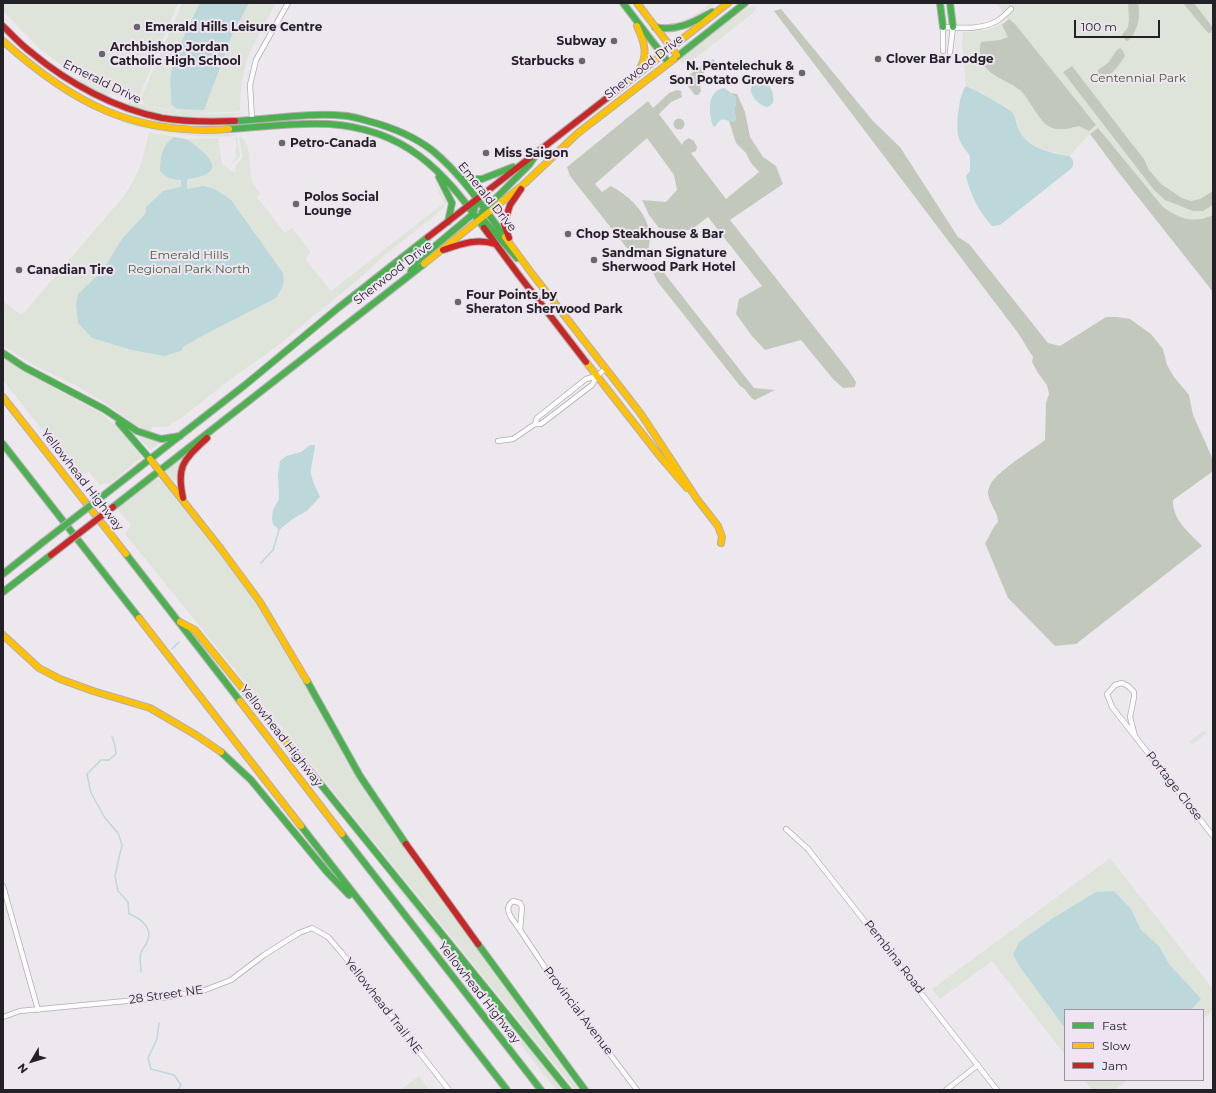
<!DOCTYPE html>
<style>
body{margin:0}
#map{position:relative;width:1216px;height:1093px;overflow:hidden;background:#ede8ee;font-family:Montserrat,sans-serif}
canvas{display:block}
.frame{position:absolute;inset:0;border:4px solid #242126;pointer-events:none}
.legend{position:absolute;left:1064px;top:1009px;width:140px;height:72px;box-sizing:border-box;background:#eee4f2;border:1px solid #9d96a0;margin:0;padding:5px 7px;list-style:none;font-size:12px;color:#242126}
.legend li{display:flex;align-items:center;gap:8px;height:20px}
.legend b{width:20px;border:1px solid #9d96a0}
.north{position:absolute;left:12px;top:1041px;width:40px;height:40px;-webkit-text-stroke:3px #eee4f2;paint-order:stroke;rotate:232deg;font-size:11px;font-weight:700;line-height:16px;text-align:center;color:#242126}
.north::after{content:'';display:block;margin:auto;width:14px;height:18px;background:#242126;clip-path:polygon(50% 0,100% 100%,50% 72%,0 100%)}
.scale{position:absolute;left:1074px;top:20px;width:86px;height:18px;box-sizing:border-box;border:2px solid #242126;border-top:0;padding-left:5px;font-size:12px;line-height:14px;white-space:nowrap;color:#242126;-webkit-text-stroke:3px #eee4f2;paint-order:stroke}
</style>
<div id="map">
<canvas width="1216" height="1093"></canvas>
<div class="frame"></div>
<ul class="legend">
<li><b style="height:5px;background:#4caf50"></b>Fast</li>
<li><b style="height:5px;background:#ffc107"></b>Slow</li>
<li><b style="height:5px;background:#c62828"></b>Jam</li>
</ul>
<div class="north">N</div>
<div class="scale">100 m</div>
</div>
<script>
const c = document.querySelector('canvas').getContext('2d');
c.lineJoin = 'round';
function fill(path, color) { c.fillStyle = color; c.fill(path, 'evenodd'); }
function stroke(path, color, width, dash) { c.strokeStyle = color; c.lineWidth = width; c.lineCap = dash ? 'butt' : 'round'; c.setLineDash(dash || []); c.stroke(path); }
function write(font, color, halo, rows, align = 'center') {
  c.font = font + ' Montserrat,sans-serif'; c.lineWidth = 4; c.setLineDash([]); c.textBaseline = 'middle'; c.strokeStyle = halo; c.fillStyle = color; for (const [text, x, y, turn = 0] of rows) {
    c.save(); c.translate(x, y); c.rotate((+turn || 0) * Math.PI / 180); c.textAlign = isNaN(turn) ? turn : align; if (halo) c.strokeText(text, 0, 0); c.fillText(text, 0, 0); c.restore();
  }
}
fill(new Path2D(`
 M3,3H178L139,97L133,101L108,93L107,96L76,81L71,75L103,91L70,72L40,49L3,11Z
 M182,3H276C264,25 250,47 244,71C241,84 240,97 240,111L232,112L191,113L215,114L240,113V114L236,116C213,123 148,115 128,104V101L156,108L189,113L145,105L141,98Z
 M712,3H715C704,12 688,24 673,24L693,16Z
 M996,3H1213V291L1090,134L1069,156L1041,149L1025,140L1020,133L1014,117L1007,107L980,94L970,87L966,86L962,45L963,32C980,32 995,30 1008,19Z
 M756,6V9L753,13L697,57L686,62L682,63L680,61L681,56L747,8Z
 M118,120L176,132L197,134H235L237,136C203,138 170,135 138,127C132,125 122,123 118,120Z
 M149,132L188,139L218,138L222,164L235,173L236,165L243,157L239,137H241C253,147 248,166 252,180C253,185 257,189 261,194L257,197L285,233L292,228L310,251L306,260L331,291L444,203L432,179L447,202L443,208L434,216L385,255L359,279L276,347L232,378L180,419L166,427H152L151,432L132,423L116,410L79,387L37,367L3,346V301L22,315L123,197C140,174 143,159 149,132Z
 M235,137H237L240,156L234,162L233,166V161L236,158L235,151L237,146Z
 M3,357L58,390L101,413L128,436L138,447L141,458L108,485L106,483L100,485L89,472L84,474L75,472L3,380Z
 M134,432L161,442L160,443L150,450Z
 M187,454L178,468L176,480L174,481L166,472V470Z
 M155,479H158L164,483L253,598L309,691L357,777L403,847L579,1090H575L125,534L131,525L117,509Z
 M1203,731H1205L1206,733L1193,744L1190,743V741Z
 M1110,858L1213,989V1010L1203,1019V1010H1065V1055L992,961L940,999L932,989Z
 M391,877L564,1090H556L390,878Z
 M419,1076L430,1090H400Z
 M1084,1080H1128L1115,1090H1092Z`), '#dfe4db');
fill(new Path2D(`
 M1128,3H1138C1141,15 1138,32 1128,41L1125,40L1122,35L1128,27L1129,20Z
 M1183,3H1194L1213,28L1210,33H1208Z
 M781,9L873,121L900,147L958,237L969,244L1048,343L1060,346L1106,317H1117L1130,319L1151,334L1163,349L1167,365L1174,377L1189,395L1193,415L1211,455C1213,461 1213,466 1212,472L1173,500C1172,520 1190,533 1202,546L1076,644L1055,646L1008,598L985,543C991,535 991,529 998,522C998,512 989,504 988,493C988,487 993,479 998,475C1011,463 1030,451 1045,440L1046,403L1049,394L1047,385L1038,373L1032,362L1033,357L1018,333L774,11Z
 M1009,19L1015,24L1096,125L1089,131L1079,126C1070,128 1061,131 1052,128C1039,123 1030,99 1020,90C1010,82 995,78 986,68C981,62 978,50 981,42L1000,40L1008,37L1002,25Z
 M1120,48L1123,51L1125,56C1119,65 1111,78 1099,79L1097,76L1098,70L1108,63L1117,50Z
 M714,59L715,65C703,70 698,77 701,91L698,95H695L683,80L708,61Z
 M1072,66L1132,144L1144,159L1149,170L1161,184L1182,198L1191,201L1200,199L1213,191V205L1203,211H1193L1165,200L1154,190L1063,72Z
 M677,90L681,91L682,97L671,102L659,114L682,145L684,141L689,138L694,141L697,147L696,151L691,153L726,199L759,172L751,163L746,153L736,143L729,121H733L736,120L734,108L736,104V98L731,93L737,94L745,112L750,137L763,157L776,166L783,184L730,220L849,371L856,382L855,387L843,388L833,379L801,340L765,350L752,336L736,314L739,299L762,286L708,217L691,230H674L659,228L649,215L642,200L666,202L677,190L674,175L647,138L595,184L602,192L611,186C628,196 642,207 648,226C652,236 648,250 647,260L634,257L570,176L567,167L648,101L653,108L669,93Z
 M673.5 124a5.5 5.5 0 1 1 11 0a5.5 5.5 0 1 1-11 0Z
 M1098,128L1163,207C1180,219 1194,224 1213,215V292L1119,173L1090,134Z
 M651,268L661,269L754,388L775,390L755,400C747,396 748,390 740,386L657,281Z`), '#c2c9bc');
fill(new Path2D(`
 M200,3H249L232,35L204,110L177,109L171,104C172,94 169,84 171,73C177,49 189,25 200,3Z
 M760,79H763C770,84 775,94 773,103L768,107C760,107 747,94 752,85C753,83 757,81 760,79Z
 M966,86C970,87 1010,109 1012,112C1016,118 1016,126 1020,132C1029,149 1052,153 1069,156C1074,159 1074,163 1072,168L1000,225L992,226C979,212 970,194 966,176L970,171V156C966,150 961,145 959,138C955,128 959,93 966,86Z
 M724,88L731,93L736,98V104L734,108L736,120L733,122C722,120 722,116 715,127L713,126C709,114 706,91 724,88Z
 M174,137C189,139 190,141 201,150C217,164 217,173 195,178C188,179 179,181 173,179C168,178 164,175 160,171C161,157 161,146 174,137Z
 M203,186C215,188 222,193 231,200L283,273C285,283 282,289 276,298L198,338L183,347L181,351L164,356L132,350L92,338L78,323L76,304L78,294L103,270L122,239L146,213V207L163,191L180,187L187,189Z
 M310,445H315C315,451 310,469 311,473C312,481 317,489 320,497L307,511L294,518L279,530L273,524L272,519L273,510L279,499L278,475L280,461L286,456L301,452Z
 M1114,891L1131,909L1141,930L1159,946L1169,964L1201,999L1191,1010H1065V1028L1020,967L1013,955L1019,942L1053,918L1096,892Z`), '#bcd8db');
stroke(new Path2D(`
 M261,563L273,550L279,530
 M172,649L179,642
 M112,736L115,746L116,754L109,760H101L87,774L91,793L105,818L118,833L122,845L115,876L118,891L128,902L129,914C140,918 154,928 147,942C146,946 142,948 141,953C139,959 141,966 141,972
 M159,1023L157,1039L148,1058L151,1069L174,1075L181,1085L178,1090`), '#bcd8db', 1.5);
stroke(new Path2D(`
 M184,179V188`), '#bcd8db', 6);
const street = new Path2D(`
 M943,51V27C960,28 981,30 997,21C1002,18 1007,13 1011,9
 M950,52L953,27
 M252,120L250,85L256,60L288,3
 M535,424L537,418L586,379L597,376L606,368
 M498,441L513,439L535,424H541L592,385L597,376
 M1135,736L1130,717L1134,697V692L1128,686L1122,683L1115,685L1107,694L1112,707L1213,836
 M786,829L808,849L997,1090
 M3,886L38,1010
 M513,901L520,903L522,907L520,930C515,922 501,909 513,901Z
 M520,930L548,972L637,1090
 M3,1017L20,1011L169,997L205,990L231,980L264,955L299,933L312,928L328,937L341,952L449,1090
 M946,1090L978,1065`);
const fast = new Path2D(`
 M623,3L668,62
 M940,3L943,27
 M950,3L953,27
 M655,27C676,32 694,22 712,12
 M674,59L745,3
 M235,121C272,119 309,112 347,116C354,117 361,119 368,121C391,127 414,136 433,151C461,174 484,208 505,237
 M229,129C262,127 296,122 329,124C405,129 443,170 484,228
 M439,177L452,203L448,222
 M462,179H482L513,167
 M482,212L529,165L536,155
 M480,216L517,258
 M411,271L416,262L473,214L477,199
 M3,353L24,367L104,409L137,431L161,439L180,436
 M119,423L150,459
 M3,444L139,618
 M104,495L245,385L338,308L428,237
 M113,507L424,264
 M126,554L240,701
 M3,574L42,543
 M3,592L51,555
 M307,681L360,776L406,844
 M221,752L251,780L327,872L349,895
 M314,776L568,1090
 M301,826L507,1090
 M342,834L541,1090
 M478,944L585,1090`);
const slow = new Path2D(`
 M637,3L677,55
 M637,26C644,41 649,55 639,70
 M3,41C72,103 134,136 229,129
 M625,84L728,3
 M505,237L533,275L641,414L697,499L718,526L722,537L721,543
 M424,264L524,184L578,133L674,59
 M586,362L662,459L687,488
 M3,397L126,554
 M150,459L221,549L260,602L307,681
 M139,618L301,826
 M180,622L195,630L314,776
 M3,635L39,668L60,679L93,691L150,708L196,735L221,752
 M240,701L342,834`);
const jam = new Path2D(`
 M3,26C12,35 21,45 32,53C68,83 116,109 162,118C186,122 210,122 235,121
 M484,228L518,274L586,362
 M428,237L625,84
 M509,238L504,224L510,205L521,189
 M443,250C461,244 477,238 495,244
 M183,498C176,465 184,460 207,438
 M406,844L478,944`);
stroke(street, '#b2aeb3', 6);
stroke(fast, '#b2aeb3', 8);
stroke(slow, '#b2aeb3', 8);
stroke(jam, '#b2aeb3', 8);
stroke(street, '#fcfcfc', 4.5);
stroke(fast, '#4caf50', 6);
stroke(slow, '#ffc107', 6);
stroke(jam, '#c62828', 6);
const fastBridge = new Path2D(`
 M42,543L104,495`);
const jamBridge = new Path2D(`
 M51,555L113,507`);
stroke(fastBridge, '#b2aeb3', 8, []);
stroke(jamBridge, '#b2aeb3', 8, []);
stroke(fastBridge, '#4caf50', 6);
stroke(jamBridge, '#c62828', 6);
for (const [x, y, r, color] of [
 [137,27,4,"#6a676c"],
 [614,41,4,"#6a676c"],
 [102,54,4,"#6a676c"],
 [878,59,4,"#6a676c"],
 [582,61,4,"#6a676c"],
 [802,73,4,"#6a676c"],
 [282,143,4,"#6a676c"],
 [486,153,4,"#6a676c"],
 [296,204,4,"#6a676c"],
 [568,234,4,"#6a676c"],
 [594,260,4,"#6a676c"],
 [19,270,4,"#6a676c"],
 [458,302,4,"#6a676c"]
]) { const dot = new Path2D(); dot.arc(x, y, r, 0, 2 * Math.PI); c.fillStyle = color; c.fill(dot); stroke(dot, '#eee4f2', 1.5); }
write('bold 12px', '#242126', '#eee4f2', [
 ["Emerald Hills Leisure Centre",145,27],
 ["Subway",606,41,"right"],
 ["Archbishop Jordan",110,47],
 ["Catholic High School",110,61],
 ["Clover Bar Lodge",886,59],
 ["Starbucks",574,61,"right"],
 ["N. Pentelechuk &",794,66,"right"],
 ["Son Potato Growers",794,80,"right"],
 ["Petro-Canada",290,143],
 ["Miss Saigon",494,153],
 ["Polos Social",304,197],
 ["Lounge",304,211],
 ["Chop Steakhouse & Bar",576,234],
 ["Sandman Signature",602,253],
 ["Sherwood Park Hotel",602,267],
 ["Canadian Tire",27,270],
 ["Four Points by",466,295],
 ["Sheraton Sherwood Park",466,309]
], 'left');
write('12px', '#242126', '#eee4f2', [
 ["Sherwood Drive",644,67,-38],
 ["Emerald Drive",102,82,26],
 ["Emerald Drive",487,197,51],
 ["Sherwood Drive",393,273,-38],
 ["Yellowhead Highway",82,480,52],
 ["Yellowhead Highway",281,736,52],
 ["Portage Close",1174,786,52],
 ["Pembina Road",894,957,52],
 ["Yellowhead Highway",479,993,52],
 ["28 Street NE",166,995,-8],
 ["Yellowhead Trail NE",383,1006,52],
 ["Provincial Avenue",578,1011,53]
]);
write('12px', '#455f33', '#eee4f2', [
 ["Centennial Park",1138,78],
 ["Emerald Hills",189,255],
 ["Regional Park North",189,269]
]);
</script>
